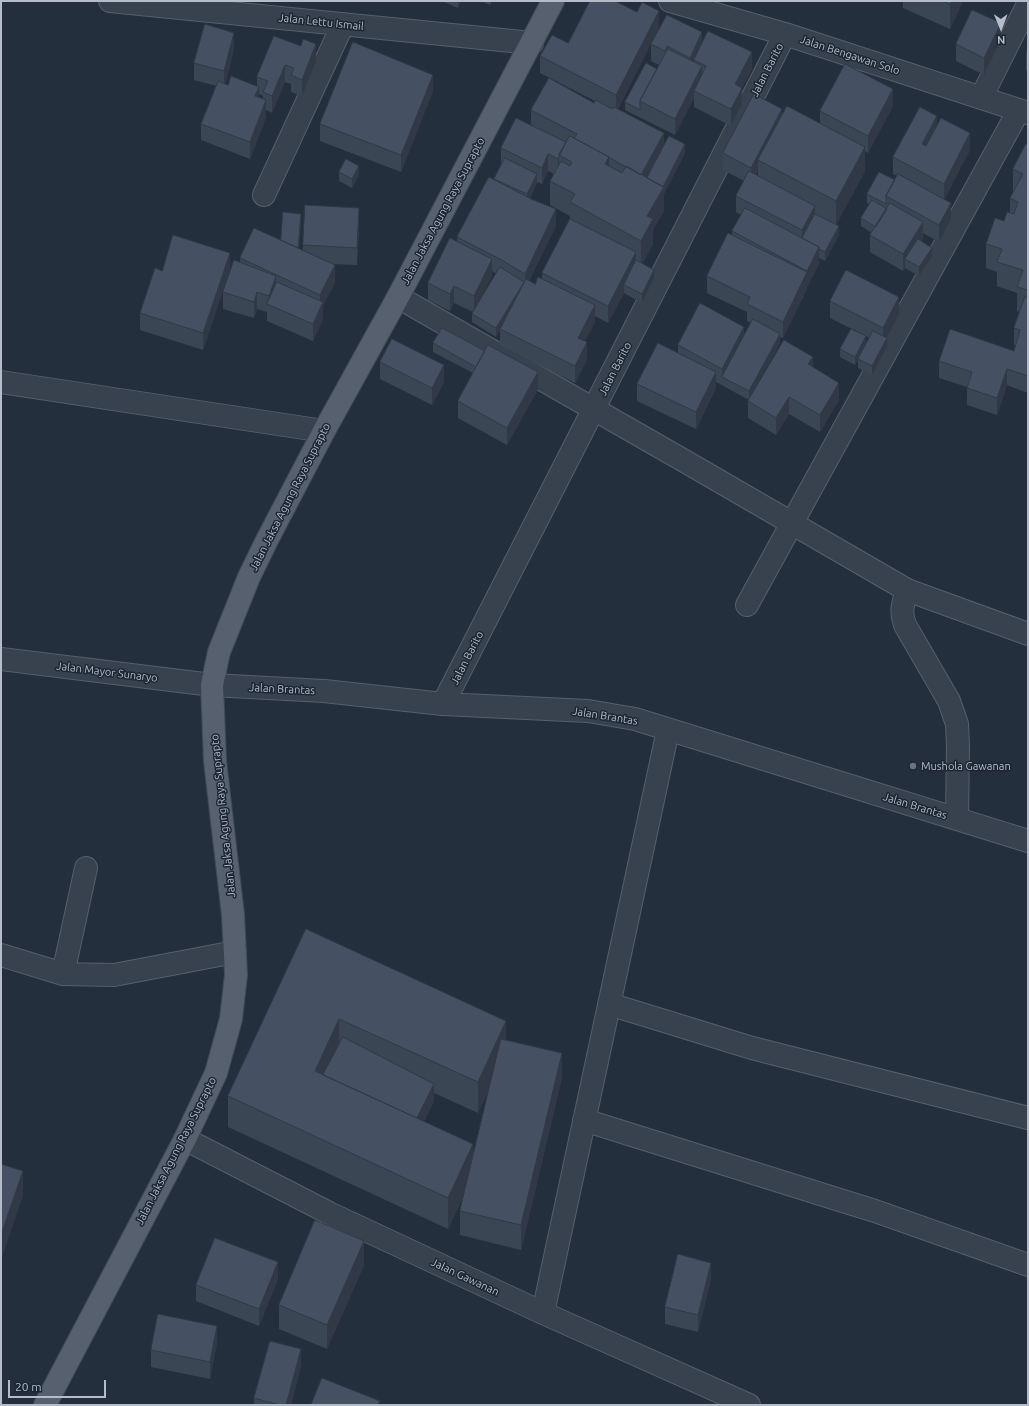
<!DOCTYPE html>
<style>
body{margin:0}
#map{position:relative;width:1029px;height:1406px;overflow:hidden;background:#242f3e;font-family:Ubuntu,sans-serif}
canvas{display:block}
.frame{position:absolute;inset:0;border:2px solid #b4bcc9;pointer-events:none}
.north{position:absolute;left:981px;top:8px;width:40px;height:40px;-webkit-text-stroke:3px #1d2633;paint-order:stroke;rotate:179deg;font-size:11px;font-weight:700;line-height:16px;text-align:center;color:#b4bcc9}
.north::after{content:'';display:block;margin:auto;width:14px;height:18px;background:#b4bcc9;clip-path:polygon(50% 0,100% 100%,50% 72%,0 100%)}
.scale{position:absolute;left:8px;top:1380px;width:98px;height:18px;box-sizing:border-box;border:2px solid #b4bcc9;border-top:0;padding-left:5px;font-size:12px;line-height:14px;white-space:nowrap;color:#b4bcc9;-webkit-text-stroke:3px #1d2633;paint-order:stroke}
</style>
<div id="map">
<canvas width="1029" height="1406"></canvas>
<div class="frame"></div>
<div class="north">N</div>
<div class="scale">20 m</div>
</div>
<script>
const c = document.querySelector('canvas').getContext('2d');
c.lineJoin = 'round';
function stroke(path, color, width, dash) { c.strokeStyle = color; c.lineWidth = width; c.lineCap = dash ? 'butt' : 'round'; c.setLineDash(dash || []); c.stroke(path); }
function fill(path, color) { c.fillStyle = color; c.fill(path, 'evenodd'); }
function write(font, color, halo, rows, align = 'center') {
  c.font = font + ' Ubuntu,sans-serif'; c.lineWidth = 3; c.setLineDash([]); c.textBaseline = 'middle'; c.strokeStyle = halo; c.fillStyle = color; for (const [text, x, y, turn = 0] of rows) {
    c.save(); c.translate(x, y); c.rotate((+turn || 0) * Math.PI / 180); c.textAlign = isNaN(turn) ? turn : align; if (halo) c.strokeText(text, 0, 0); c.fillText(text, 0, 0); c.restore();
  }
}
const minor = new Path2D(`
 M110,1L532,43
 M670,1L785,34L1028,113
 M981,98L1028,4
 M264,195L343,24
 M398,297L688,463L907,590L1028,634
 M1,382L324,431
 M907,590C903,603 900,612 905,625L949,701L957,724L958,746L957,819
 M747,605L1019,110
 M1,659L212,685L324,691L443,704L588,711L635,719L1028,841
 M443,704L785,34
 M1,955L63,974L114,975L235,952
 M63,974L86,868
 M609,1004L752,1048L1028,1118
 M584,1120L875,1211L1028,1265
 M185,1139L329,1213L543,1313L749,1405
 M543,1313L668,730`);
const major = new Path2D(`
 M45,1405L185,1139L216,1073L231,1019L236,975L233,915L215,761L212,685L219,652L249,577L267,540L324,431L398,297L553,1`);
stroke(minor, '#565f6c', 24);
stroke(major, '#414a57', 24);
stroke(minor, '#38414e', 22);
stroke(major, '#56606e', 22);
fill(new Path2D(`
 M442,1H461L458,8Z
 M481,1H492L490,5Z
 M903,1H963L950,29L903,8Z
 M659,28L618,109L664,146L685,153L664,194V211L653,230V244L642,264L654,278L642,303L624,293L608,323L595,316V322L585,341L587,359L575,383L500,345V330L496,337L472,322V314L473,312L454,303L450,311L428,300V283L457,242V237L494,180L501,164V148L531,126V110L594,103L595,101L540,73V56L568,43ZM548,171L554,174L550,181V205L570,216V219L542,273V279L535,284L529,281L556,226L530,198L537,182L542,184ZM492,271L496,274L481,298L492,276Z
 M274,36L316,61L302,96L291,92V84L285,82L272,113L266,110V117L250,159L201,140V124L217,86L194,80V63L234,49L225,84L228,85L257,87V77ZM259,94L263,96V99L259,97Z
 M1001,40L984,75L956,61V44Z
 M702,43L752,69L742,88V104L731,126L694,107V98L675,135L625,110V102L657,69L659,65L651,61V44Z
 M1028,49V71L1026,70V53Z
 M433,91L401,172L320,141V124Z
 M893,106L868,153L865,151V171L836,225L839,235L825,261L819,258V264L807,287V289L783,338L780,337V343L749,400L716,382V388L696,429L637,401V384L678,353V345L744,335L751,323L747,321V312L707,293V276L732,235V231L741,215L736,212V196L744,181L723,170V153L782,115L820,123V111ZM758,170V176L756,175Z
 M937,126L970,150L944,199L951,219L939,242L923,233V239L922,241L932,256L919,276L905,268L903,271L870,252V235L872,233L861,226V218L869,204L867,203V194L895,180L897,176L893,174V157Z
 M1028,145V393L1007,385L997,415L967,405V387L939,378V361L1014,351L1015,346L1014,345V328L1020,312L1017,311V293L997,286V272L986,268V244L1010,213V198L1013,193V169Z
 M339,172L359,175L352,188L339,181Z
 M301,222L299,249L303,251V245L359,225L357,265L332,264L335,282L323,306V319L313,341L267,321V312L257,309L254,318L223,309V292L240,262V258L281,240Z
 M230,270L203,350L140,330V313L162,271Z
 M830,301L899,314L886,338L887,347L872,375L858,368V359L870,338L866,336L855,365L840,357V349L860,333L830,318Z
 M433,343L538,389L507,445L458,418V401L473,373L433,352Z
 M380,362L444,382L432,405L380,379Z
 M813,367L839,400L820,432L789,414L776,435L748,418V401Z
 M306,929L506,1040L562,1078L521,1250L460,1235V1211L465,1193L448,1229L228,1127V1096ZM490,1087L473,1158L424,1121L434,1101V1093L478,1113Z
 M1,1164L23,1195L2,1256H1Z
 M364,1265L327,1349L279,1329V1305Z
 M278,1279L259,1326L196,1301V1285Z
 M711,1279L698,1332L665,1324V1307Z
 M217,1343L210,1379L151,1367V1350Z
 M301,1366L291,1405H254V1398Z`), '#3b4654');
fill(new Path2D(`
 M458,1H461L458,8Z
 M952,1H963L950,29V4Z
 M659,11V28L616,112V95Z
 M1001,23V40L984,75V58Z
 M702,32V49L694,60V66L690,74V58Z
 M234,33V49L224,87V71Z
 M316,44V61L302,96V80Z
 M752,52V69L742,88V104L731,126V109L735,84Z
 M285,65V82L272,113V96Z
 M702,66V83L694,91V98L675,135V119Z
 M433,75V91L401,172V155Z
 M259,87V104L255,96Z
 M893,89V106L868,153V136Z
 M266,100V117L250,159V142Z
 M782,109V126L758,160V170L751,184V168Z
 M937,116V132L922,160V144Z
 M664,133V150L648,179L641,175Z
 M970,133V150L944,201V184Z
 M685,144V153L664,194V211L653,230V244L641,266V241L647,216Z
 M865,147V171L836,225V201Z
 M548,154V171L542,184V168Z
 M559,156V173L558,176V159Z
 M609,157V181L605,164Z
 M359,166V175L352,188V179Z
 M537,174V183L527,203V194Z
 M951,203V219L939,242V225Z
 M815,206V222L802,240V230Z
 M359,208V225L357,265V248Z
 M556,209V226L525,290L496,337V328L525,282V274Z
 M301,214V222L298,256V248Z
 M923,222V239L909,261L905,259V268L903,271V254Z
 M839,226V235L825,261V252Z
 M819,247V264L807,287V289L783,338V322L807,273V271Z
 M932,248V256L919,276V267Z
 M636,252V269L624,285V293L608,323V306Z
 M230,253V270L203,350V333Z
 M492,259V276L474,312V296Z
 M335,265V282L323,306V319L313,341V324L320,309V295Z
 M654,270V278L642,303V294Z
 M276,276V293L269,305V296Z
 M454,286V303L450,311V294Z
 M257,292V309L254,318V302Z
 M899,297V314L883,345V328Z
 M595,305V322L578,355V338Z
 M744,327V343L722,377V369Z
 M780,334V343L749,400V391Z
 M866,336V345L855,365V357Z
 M887,338V347L872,375V366Z
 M587,342V359L575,383V366Z
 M813,357V374L808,364Z
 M444,365V382L432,405V388Z
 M1007,369V385L997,415V398Z
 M538,372V389L507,445V428Z
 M716,372V388L696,429V412Z
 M839,383V400L820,432V415Z
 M789,397V414L776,435V418Z
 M339,1019V1050L327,1077L315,1071Z
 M506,1021V1052L478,1113V1082Z
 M562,1053V1078L521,1250V1225Z
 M434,1084V1101L414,1139V1122Z
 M473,1144V1175L448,1229V1198Z
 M23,1171V1195L2,1256V1232Z
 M364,1241V1265L327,1349V1325Z
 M278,1262V1279L259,1326V1309Z
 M711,1263V1279L698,1332V1315Z
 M217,1326V1343L210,1379V1362Z
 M301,1349V1366L291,1405H286Z`), '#303945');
const building = new Path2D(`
 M590,1H615L637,12L642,2L659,11L616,95L540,56L552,35L568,43Z
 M943,1H952L950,4Z
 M972,10L1001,23L984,58L956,44Z
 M667,15L702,32L690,58L667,46L665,51L651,44Z
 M205,24L234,33L224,71L194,63Z
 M708,31L752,52L735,84L742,88L731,109L694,91L706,66L694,60Z
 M274,36L301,46L303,39L316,44L302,80L291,75L294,68L285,65L272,96L263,92L268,81L257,77Z
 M353,42L433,75L401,155L320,124Z
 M668,49L702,66L675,119L640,101Z
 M1028,49V55L1026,53Z
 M646,63L657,69L640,101V110L625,102Z
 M845,64L893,89L868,136L820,111Z
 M231,76L259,87L255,96L266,100L250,142L201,124L218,81L228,85Z
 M549,78L594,103L596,100L612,109L614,107L664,133L641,175L608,157H609L574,138L577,134L531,110Z
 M754,94L782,109L751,168L723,153Z
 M787,106L865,147L836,201L758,160Z
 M920,107L937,116L922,144L926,146L941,118L970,133L944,184L893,157Z
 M516,118L566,142L558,159L548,154L542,168L501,148Z
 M570,136L609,157L605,164L622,173L626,166L664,187L647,216L653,219L641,241L570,202L575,194L550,181L561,161L570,166L572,162L559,155Z
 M669,136L685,144L663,187L647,178Z
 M1026,144L1028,145V290L1017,287L1023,270L997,262L1002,249L986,244L995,218L1004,221L1007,212L1014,214L1018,202L1010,198L1023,174L1013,169Z
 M505,158L537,174L527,194L494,179Z
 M346,159L359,166L352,179L339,172Z
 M749,171L815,206L802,230L736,196Z
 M879,172L895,180L886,196V204L867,194Z
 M898,174L951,203L939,225L886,196Z
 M489,177L531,199L556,209L525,274L500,259L457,237Z
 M872,200L887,209L876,227L861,218Z
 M890,203L923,222L903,254L870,235Z
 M305,205L359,208L357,248L303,245Z
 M745,208L819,247L807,271L732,231Z
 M283,212L301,214L298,248L281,240Z
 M815,214L839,226L825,252L819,249V247L802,238Z
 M570,219L636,252L608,306L542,273Z
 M254,228L335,265L320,295L240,258Z
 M728,233L807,272L783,322L747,304L750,297L707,276Z
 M173,235L230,253L203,333L140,313L155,268L162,271Z
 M450,238L492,259L474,296L454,286L450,294L428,283Z
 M918,239L932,248L919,267L905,259Z
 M234,260L276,276L269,296L257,292L254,302L223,292Z
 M636,260L654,270L642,294L624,285Z
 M500,267L524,282L496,328L472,314Z
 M846,270L899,297L883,328L830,301Z
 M538,277L595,305L578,338L587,342L575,366L500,329L526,279L535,284Z
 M277,282L323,302L313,324L267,304Z
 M1025,297L1028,298V376L1007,369L997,398L967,388L972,372L939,361L950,329L1014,351L1020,330L1014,328Z
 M700,303L744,327L722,369L678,345Z
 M753,319L780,334L749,391L722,377Z
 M442,328L485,351L476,367L433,343Z
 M851,329L866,336L855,357L840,349Z
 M873,331L887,338L872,366L858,359Z
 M392,339L444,365L432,388L380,362Z
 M784,340L813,357L808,364L839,383L820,415L789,397L776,418L748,401Z
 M658,343L716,372L696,412L637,384Z
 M488,345L538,372L507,428L458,401Z
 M306,929L506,1021L478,1082L339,1019L315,1071L473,1144L448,1198L228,1096Z
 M343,1037L434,1084L417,1118L323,1075Z
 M501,1039L562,1053L521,1225L460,1211Z
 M1,1164L23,1171L2,1232H1Z
 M315,1220L364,1241L327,1325L279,1305Z
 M215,1238L278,1262L259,1309L196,1285Z
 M678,1254L711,1263L698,1315L665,1307Z
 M158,1314L217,1326L210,1362L151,1350Z
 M270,1341L301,1349L286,1405H280L254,1398Z
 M322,1378L380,1401L378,1405H311Z`);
fill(building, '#455162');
stroke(building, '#303945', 1);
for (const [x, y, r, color] of [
 [913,766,4,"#6b7280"]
]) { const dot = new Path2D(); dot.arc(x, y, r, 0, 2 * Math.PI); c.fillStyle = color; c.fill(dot); stroke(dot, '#1d2633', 1.5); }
write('11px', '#b4bcc9', '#1d2633', [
 ["Jalan Lettu Ismail",321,22,6],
 ["Jalan Bengawan Solo",850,55,18],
 ["Jalan Barito",767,70,-63],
 ["Jalan Jaksa Agung Raya Suprapto",443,211,-62],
 ["Jalan Barito",615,369,-63],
 ["Jalan Jaksa Agung Raya Suprapto",290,497,-63],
 ["Jalan Barito",467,658,-63],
 ["Jalan Mayor Sunaryo",107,672,7],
 ["Jalan Brantas",282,689,3],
 ["Jalan Brantas",605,716,9],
 ["Jalan Brantas",915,806,17],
 ["Jalan Jaksa Agung Raya Suprapto",223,816,-96],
 ["Jalan Jaksa Agung Raya Suprapto",176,1151,-63],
 ["Jalan Gawanan",465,1277,25]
]);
write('11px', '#b4bcc9', '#1d2633', [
 ["Mushola Gawanan",921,766]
], 'left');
</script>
